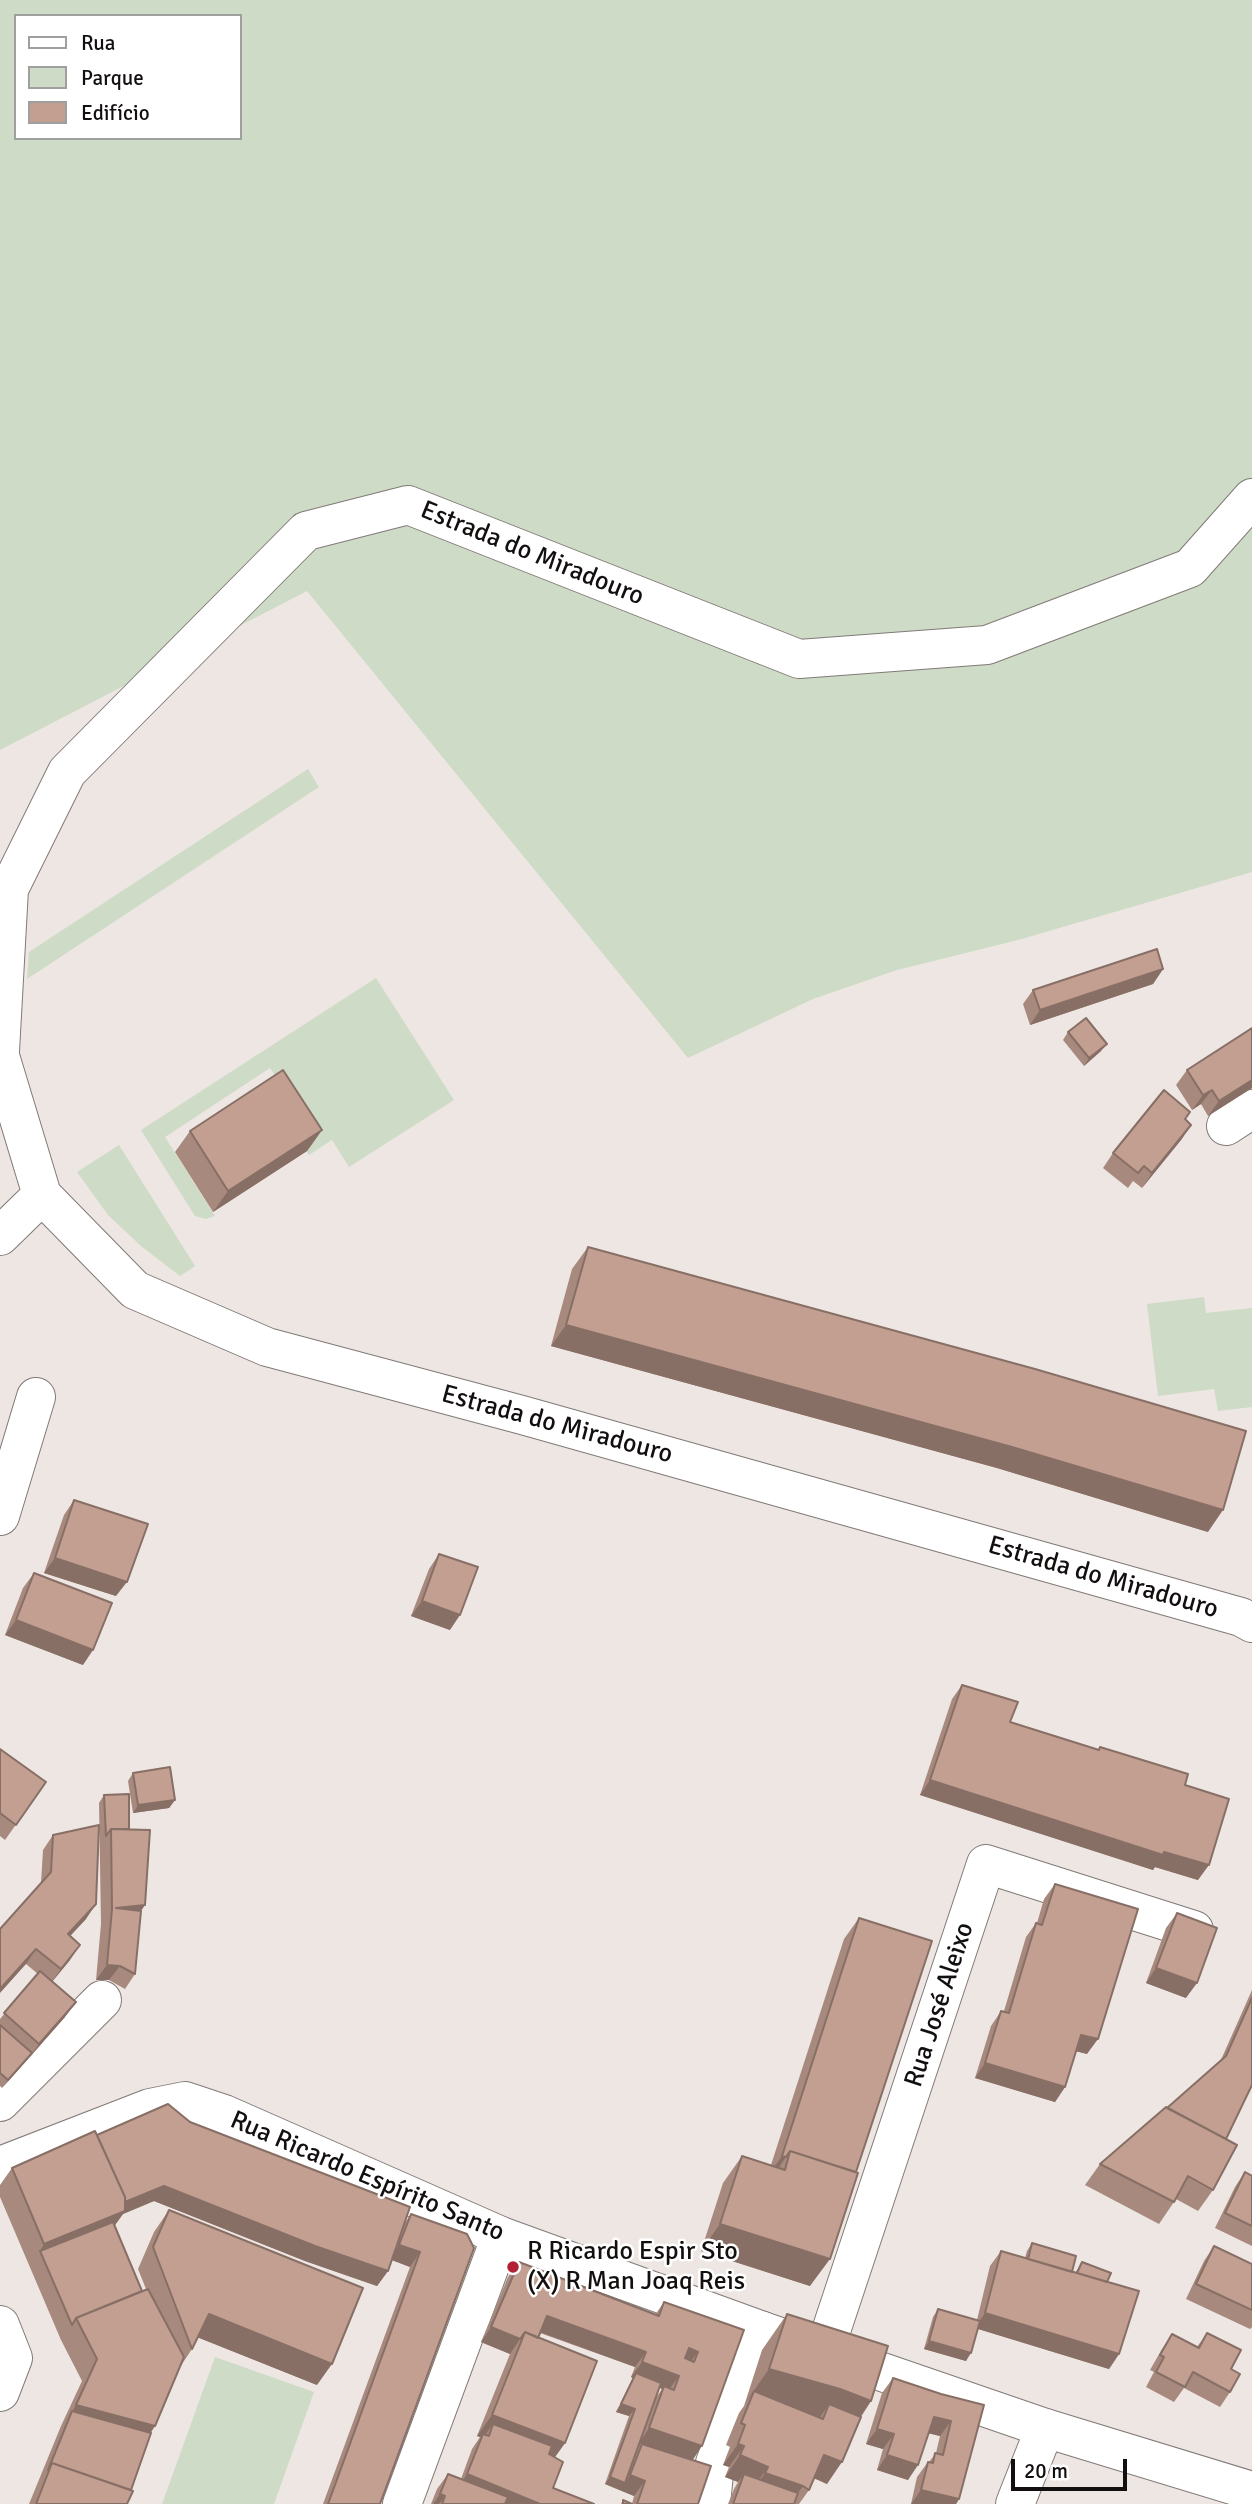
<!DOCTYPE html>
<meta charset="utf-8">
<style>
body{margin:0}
#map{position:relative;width:1252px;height:2504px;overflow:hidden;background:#eee6e3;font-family:Signika,sans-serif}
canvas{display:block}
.legend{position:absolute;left:14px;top:14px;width:228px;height:126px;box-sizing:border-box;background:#fff;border:2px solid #a09f9f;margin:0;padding:9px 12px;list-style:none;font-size:21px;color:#120f0e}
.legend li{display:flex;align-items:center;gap:14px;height:35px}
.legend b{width:35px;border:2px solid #a09f9f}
.scale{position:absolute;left:1011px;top:2459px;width:116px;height:32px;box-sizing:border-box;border:4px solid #120f0e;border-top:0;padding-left:9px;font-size:21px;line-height:24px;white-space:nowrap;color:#120f0e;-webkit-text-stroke:5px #fff;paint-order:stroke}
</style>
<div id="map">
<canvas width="1252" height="2504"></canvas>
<ul class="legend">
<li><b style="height:9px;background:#fff"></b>Rua</li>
<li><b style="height:19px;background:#cedbc6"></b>Parque</li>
<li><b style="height:19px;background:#c29f91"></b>Edifício</li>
</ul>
<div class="scale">20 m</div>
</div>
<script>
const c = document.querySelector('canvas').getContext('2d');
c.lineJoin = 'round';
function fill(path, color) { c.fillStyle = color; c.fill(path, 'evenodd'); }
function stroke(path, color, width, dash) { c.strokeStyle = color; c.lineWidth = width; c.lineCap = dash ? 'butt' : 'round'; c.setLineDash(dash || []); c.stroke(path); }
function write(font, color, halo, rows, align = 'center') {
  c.font = font + ' Signika,sans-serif'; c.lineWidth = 5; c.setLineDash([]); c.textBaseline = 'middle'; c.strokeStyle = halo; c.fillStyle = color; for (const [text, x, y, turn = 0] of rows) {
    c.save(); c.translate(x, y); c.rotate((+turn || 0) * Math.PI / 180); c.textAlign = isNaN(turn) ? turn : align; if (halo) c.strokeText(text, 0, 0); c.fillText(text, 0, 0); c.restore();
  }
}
fill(new Path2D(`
 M0,0H1252V872L1018,940L897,970L813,999L688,1058L307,591L0,750ZM16,16H240V138H16Z
 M308,769L319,787L27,979L29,952Z
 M376,978L454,1100L349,1167L332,1140L309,1155L274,1102L287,1093L270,1068L165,1137L215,1216L206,1219L195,1216L141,1130Z
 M119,1145L195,1266L180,1276L141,1246L108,1215L77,1172Z
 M1204,1297L1206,1313L1252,1308V1407L1218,1411L1214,1389L1158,1396L1147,1304Z
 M215,2357L314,2392L274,2504H162Z`), '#cedbc6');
const minor = new Path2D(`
 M0,1051L9,889L67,772L306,531L408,505L799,659L987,645L1190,568L1252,498
 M0,1056L42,1195L135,1290L267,1347L522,1415L1241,1617L1252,1623
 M1226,1126L1252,1109
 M0,1236L42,1195
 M0,1516L36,1397
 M0,2102L102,2000
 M0,2325L13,2358L0,2392
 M824,2352L986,1864L1194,1930
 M402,2504L501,2236
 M711,2504L715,2463L763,2331
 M1015,2504L1045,2428`);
const tertiary = new Path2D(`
 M0,2166L150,2108L185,2101L224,2114L501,2236L763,2331L1045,2428L1252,2491`);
stroke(minor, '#817a77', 40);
stroke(tertiary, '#817a77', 40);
stroke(minor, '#fff', 38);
stroke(tertiary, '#fff', 38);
fill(new Path2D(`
 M1163,969L1153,984L1030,1025L1023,1004L1033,990Z
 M1252,1028V1088L1208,1116L1201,1104L1192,1110L1176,1085L1187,1070Z
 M1068,1032L1101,1051L1084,1066L1063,1040Z
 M1185,1120L1191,1125L1181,1140L1142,1188L1133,1181L1128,1188L1103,1168L1113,1153Z
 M322,1130L307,1151L213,1212L175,1152L190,1131Z
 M588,1247L1208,1532L997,1468L551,1346L572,1269Z
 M74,1500L116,1596L44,1573L64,1515Z
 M439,1554L450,1630L411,1616L429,1569Z
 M34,1573L83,1665L5,1635L23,1588Z
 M962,1685L1010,1722L1098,1750L1100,1747L1185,1785L1198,1880L1155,1867L1153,1870L920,1795L952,1699Z
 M0,1749L46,1782L5,1840L0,1836Z
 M133,1773L175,1800L169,1808L133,1813L128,1781Z
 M104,1795L129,1829L141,1911L135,1974L125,1989L109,1980H96L101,1924L99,1803Z
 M53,1835L86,1919L70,1936V1960L52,1982L65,2017L2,2088L0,2086V2019L38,1974L26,1964L41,1883L43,1850Z
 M1055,1884L1087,2054L1076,2051L1065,2087L1055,2102L975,2078L991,2026L1001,2011H1004L1026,1937L1036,1923H1037L1044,1899Z
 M1177,1913L1186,1998L1146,1983L1166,1928Z
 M859,1918L810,2286L701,2251L723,2183L742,2156L771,2165L844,1939Z
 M1252,1990V2085L1226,2139L1213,2190L1198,2211L1176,2199L1159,2224L1085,2185L1100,2164L1167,2108L1220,2062Z
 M190,2122L405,2223L411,2214L467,2234L380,2504H323L410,2267L392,2260L388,2271L377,2286L305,2261L154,2201L123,2214L115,2225L142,2291L146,2289L138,2269L154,2232L169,2210L317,2385L198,2337L192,2349L180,2367L151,2433L127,2504H29L61,2426L82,2381L61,2340L0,2197V2185L12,2168L97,2135Z
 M1245,2172L1252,2176V2246L1215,2228L1235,2187Z
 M1032,2243L1072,2272L1075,2273L1082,2262L1107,2282L1119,2354L1109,2369L978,2329L966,2361L924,2349L933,2317L938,2309L977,2320L990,2266L1001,2251L1025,2258L1027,2251Z
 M1214,2246L1252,2264V2327L1250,2329L1186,2299L1204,2261Z
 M519,2262L655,2315L664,2302L744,2330L692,2460L698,2504H621L623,2500L632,2504L634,2496L605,2484L629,2416L616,2412L633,2378L631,2377L635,2367L540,2333L538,2338L565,2443L555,2457L553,2488L594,2504H431L437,2489L448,2474L461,2479L472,2449L480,2437L477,2436L510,2354L481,2342L508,2277ZM660,2387L662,2389L656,2398Z
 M787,2314L871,2401L861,2417L827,2484L814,2478L809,2490L799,2504H728L734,2489L738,2482L725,2477L729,2467L723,2465L730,2447L726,2445L739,2413L744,2406L762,2350Z
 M1207,2333L1231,2369L1230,2392L1220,2407L1184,2388L1174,2402L1146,2387L1154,2372L1150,2370L1162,2349L1172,2334L1197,2347Z
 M893,2378L941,2394L984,2405L959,2499L956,2504H911L917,2477L928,2462H929L936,2453L940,2436L928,2433L908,2480L877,2470L883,2449L866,2444L882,2393Z`), '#a7897d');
fill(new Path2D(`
 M1163,969L1153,984L1030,1025L1040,1010Z
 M1107,1044L1101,1051L1084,1066L1089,1058Z
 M1252,1080V1088L1208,1116L1219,1101Z
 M1212,1090L1201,1104L1192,1110L1203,1095Z
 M1191,1125L1181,1140L1142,1188L1152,1173Z
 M322,1130L307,1151L213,1212L228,1191Z
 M566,1325L1012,1447L1223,1510L1208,1532L997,1468L551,1346Z
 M55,1558L127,1582L116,1596L44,1573Z
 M422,1601L460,1615L450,1630L411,1616Z
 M16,1620L93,1650L83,1665L5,1635Z
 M930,1780L1209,1865L1198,1880L1155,1867L1153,1870L920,1795Z
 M175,1800L169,1808L133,1813L138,1805Z
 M96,1904L86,1919L58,1949L68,1934Z
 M145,1905L135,1920L116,1908Z
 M80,1945L70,1960L50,1984L61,1969Z
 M36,1949L26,1964L0,1993V1989Z
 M107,1965L120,1966L109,1980H96Z
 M1156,1968L1197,1983L1186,1998L1146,1983Z
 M76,2002L65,2017L29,2058L39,2044Z
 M1081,2035L1098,2039L1087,2054L1071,2050Z
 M32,2053L26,2061L2,2088L8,2080Z
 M985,2063L1065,2087L1055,2102L975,2078Z
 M782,2156L786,2157L771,2179L767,2177Z
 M164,2186L388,2271L377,2286L305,2261L154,2201L123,2214L110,2232L40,2251L44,2244L120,2204Z
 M720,2224L830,2259L810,2286L701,2251Z
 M399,2245L420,2252L410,2267L389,2259Z
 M985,2313L1119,2354L1109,2369L975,2328Z
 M209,2314L332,2364L317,2385L194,2336Z
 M547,2316L646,2352L635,2367L537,2331Z
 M491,2327L520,2339L510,2354L481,2342Z
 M929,2341L971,2353L966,2361L924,2349Z
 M689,2348L698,2352L687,2366L678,2363Z
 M642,2362L679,2376L668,2391L664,2386L662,2389L634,2378L636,2373L633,2378L631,2377Z
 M769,2369L840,2389L871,2401L846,2438L823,2419L829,2404L814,2426L754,2391L743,2406Z
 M621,2404L635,2409L629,2416L616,2412Z
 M76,2405L155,2426L140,2448L72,2412Z
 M492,2415L565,2443L550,2464L489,2436L493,2424L483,2438V2434L480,2437L477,2436Z
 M934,2417L951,2421L940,2436L923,2432Z
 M649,2428L702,2446L692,2461L639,2443Z
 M877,2429L894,2434L883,2449L866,2444Z
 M738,2444L744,2446L729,2467L723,2465Z
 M740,2455L768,2467L753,2488L744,2474L738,2482L725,2477Z
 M824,2455L842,2462L827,2484L809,2476Z
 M887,2455L918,2465L908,2480L877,2470Z
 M765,2473L803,2486L790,2504L750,2495Z
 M467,2474L540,2504H493L457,2489Z
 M630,2475L645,2481L634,2496L605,2484L610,2477L625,2483Z
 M921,2490L959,2499L956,2504H911Z
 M440,2494L445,2496L439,2504H433Z`), '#886f66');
const building = new Path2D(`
 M1157,949L1163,969L1040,1010L1033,990Z
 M1086,1018L1107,1044L1089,1058L1068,1032Z
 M1252,1028V1080L1219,1101L1212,1090L1203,1095L1187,1070Z
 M283,1070L322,1130L228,1191L190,1131Z
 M1164,1090L1190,1112L1185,1119L1191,1125L1152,1173L1144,1166L1138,1173L1113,1153Z
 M588,1247L1035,1369L1246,1431L1223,1510L1012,1447L566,1325Z
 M74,1500L148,1524L127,1582L55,1558Z
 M439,1554L478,1567L460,1615L422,1601Z
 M34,1573L112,1603L93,1650L16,1620Z
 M962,1685L1018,1702L1010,1722L1099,1750L1100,1747L1188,1774L1185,1785L1229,1799L1209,1865L1164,1852L1163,1855L930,1780Z
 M0,1749L46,1782L16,1825L0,1813Z
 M170,1767L175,1800L138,1805L133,1773Z
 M129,1794V1829H111L106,1836L104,1795Z
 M99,1825L96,1904L68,1934L80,1945L61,1969L36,1949L0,1989V1929L51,1872L53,1835Z
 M111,1829L150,1830L145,1905L116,1908L141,1911L135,1974L120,1966L107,1965L112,1909Z
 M1055,1884L1138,1909L1098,2039L1081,2035L1065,2087L985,2063L1001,2011L1009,2013L1036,1923L1042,1925Z
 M1177,1913L1217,1928L1197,1983L1156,1968Z
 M859,1918L932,1941L856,2172L790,2151L786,2157L782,2156Z
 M40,1971L76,2002L39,2044L4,2013Z
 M1252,1998V2085L1226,2139L1167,2108L1226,2056Z
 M0,2025L32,2053L8,2080L0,2073Z
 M168,2104L190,2122L410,2207L388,2271L315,2246L164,2186L125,2202V2197L97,2135Z
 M1166,2107L1237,2145L1213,2190L1188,2176L1174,2202L1100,2164Z
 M95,2131L125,2197V2211L44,2244L12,2168Z
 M790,2151L858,2173L830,2259L720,2224L742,2156L785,2170Z
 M1245,2172L1252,2176V2226L1225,2213Z
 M169,2210L363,2288L332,2364L209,2314L192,2349L153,2247Z
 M411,2214L467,2234L474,2248L380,2504H328L420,2252L399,2245Z
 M113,2222L142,2291L76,2318L72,2325L40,2251Z
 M1032,2243L1076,2256L1072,2272L1028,2259Z
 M1214,2246L1252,2264V2310L1196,2284Z
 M1001,2251L1139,2291L1119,2354L985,2313Z
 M519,2262L659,2316L664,2302L744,2330L702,2446L649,2428L664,2386L674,2390L679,2376L642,2362L646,2352L547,2316L538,2338L525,2332L520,2339L491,2327ZM689,2348L698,2352L694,2362L685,2358Z
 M1082,2262L1111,2273L1107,2282L1077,2273Z
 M148,2289L184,2357L155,2426L76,2405L97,2359L76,2318Z
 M938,2309L980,2321L971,2353L929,2341Z
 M787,2314L888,2346L871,2401L840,2389L769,2369Z
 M525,2332L597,2361L565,2443L492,2415Z
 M1207,2333L1241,2350L1231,2369L1240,2374L1230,2392L1193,2372L1185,2387L1156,2372L1164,2357L1160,2355L1172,2334L1199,2348Z
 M636,2373L661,2383L625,2483L610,2477L635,2409L621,2404Z
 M893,2378L941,2394L984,2405L959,2499L921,2490L928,2462L933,2463L935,2453L943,2455L951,2421L934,2417L918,2465L887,2455L894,2434L877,2429Z
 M754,2391L823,2419L829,2404L861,2417L842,2462L824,2455L809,2490L803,2486L765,2473L768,2467L740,2455L744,2446L738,2444L745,2425L741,2423Z
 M72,2411L151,2433L131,2490L52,2463L48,2470Z
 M493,2424L552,2446L549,2454L563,2462L553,2488L594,2504H540L467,2474L483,2434L489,2436Z
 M642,2444L711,2466L698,2504H637L645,2481L630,2475Z
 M52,2463L133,2491L127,2504H36Z
 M448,2474L508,2497L505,2504H442L445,2496L440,2494Z
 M744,2474L798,2493L794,2504H733Z
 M623,2500L632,2504H623Z`);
fill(building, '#c29f91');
stroke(building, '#886f66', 2);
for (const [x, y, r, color] of [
 [513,2267,7,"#b22033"]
]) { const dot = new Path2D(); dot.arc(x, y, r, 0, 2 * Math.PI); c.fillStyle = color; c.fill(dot); stroke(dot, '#fff', 2.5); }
write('26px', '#120f0e', '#fff', [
 ["Estrada do Miradouro",532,554,22],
 ["Estrada do Miradouro",557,1425,15],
 ["Estrada do Miradouro",1103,1578,16],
 ["Rua José Aleixo",940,2005,-72],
 ["Rua Ricardo Espírito Santo",367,2177,23]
]);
write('26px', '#120f0e', '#fff', [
 ["R Ricardo Espir Sto",527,2252],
 ["(X) R Man Joaq Reis",527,2282]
], 'left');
</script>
